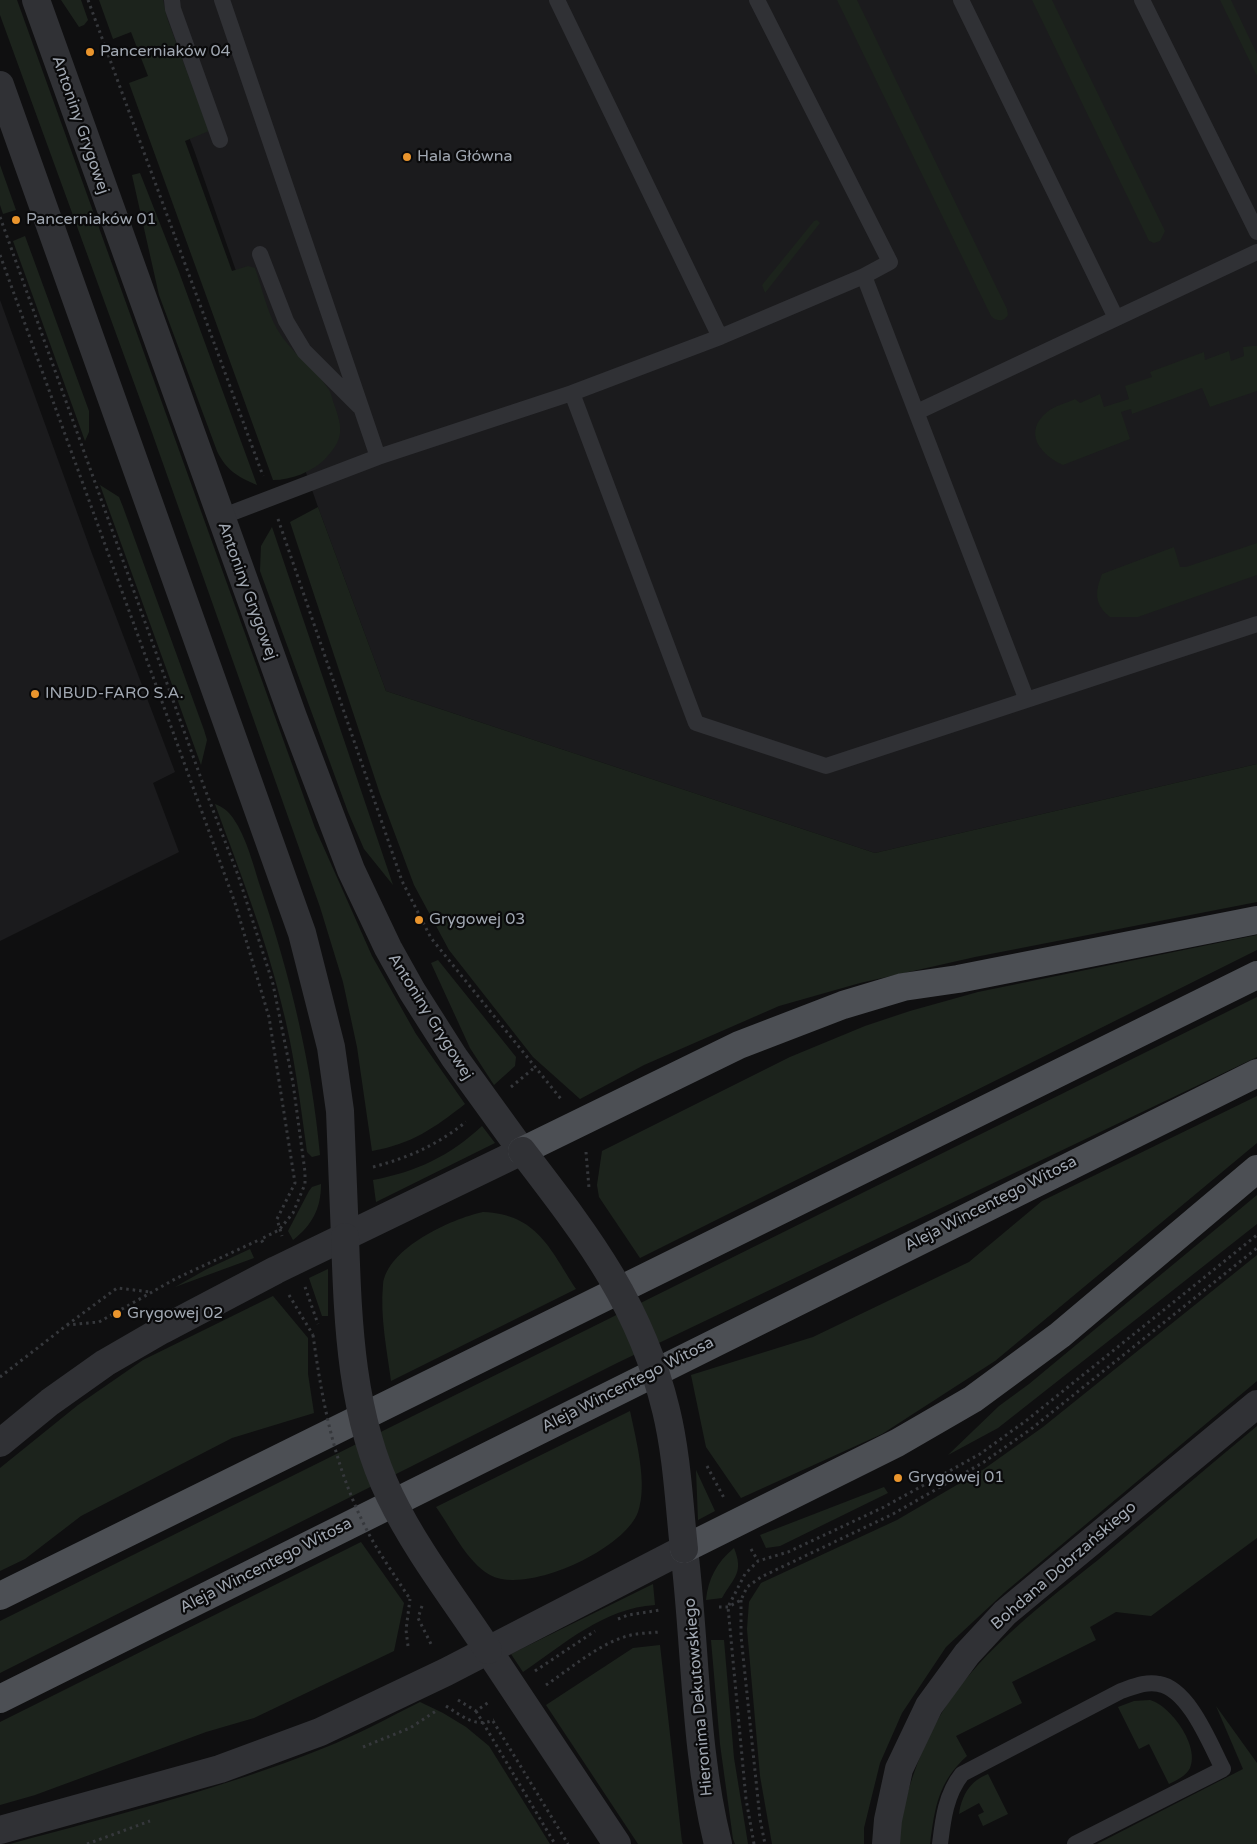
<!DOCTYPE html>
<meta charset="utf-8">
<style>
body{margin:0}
canvas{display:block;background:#0f0f10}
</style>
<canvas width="1257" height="1844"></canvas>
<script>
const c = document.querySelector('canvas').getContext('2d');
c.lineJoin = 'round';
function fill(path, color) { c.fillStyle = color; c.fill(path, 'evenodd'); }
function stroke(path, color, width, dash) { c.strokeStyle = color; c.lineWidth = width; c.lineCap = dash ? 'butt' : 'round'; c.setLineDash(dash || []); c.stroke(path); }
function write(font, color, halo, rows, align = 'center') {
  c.font = font + ' "Varela Round",sans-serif'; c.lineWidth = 4.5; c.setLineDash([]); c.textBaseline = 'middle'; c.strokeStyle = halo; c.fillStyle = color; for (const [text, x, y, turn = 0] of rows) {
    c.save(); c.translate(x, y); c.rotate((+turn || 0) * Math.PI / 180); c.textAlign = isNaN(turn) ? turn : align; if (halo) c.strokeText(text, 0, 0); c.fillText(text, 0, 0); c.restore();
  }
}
fill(new Path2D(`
 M136,0H1257V764L875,853L386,691L318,507L194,150Z
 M0,300L91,551L175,772L153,783L179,852L0,941Z`), '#1b1b1d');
fill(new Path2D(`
 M0,0H17L315,828L372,956L416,1034L465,1104C434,1128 412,1144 372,1151L357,1047L343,982L320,907L149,424L0,15Z
 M61,0H81L88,20L84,25L79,27Z
 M99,0H163L167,18L209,131L185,141L232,271L248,266L255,268C262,288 267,311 277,329C290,352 313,366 327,387C331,391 332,399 334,404C343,429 344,439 325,459C312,472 291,480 273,480L129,83L148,76L131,32L113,39Z
 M837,0H857L1007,309L1008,315C1004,322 997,322 991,316Z
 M1032,0H1052L1165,231L1160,241L1154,243L1149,241Z
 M1220,0H1231L1257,54V76Z
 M0,165L16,210L3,214L0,205Z
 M140,173L179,272L257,485C238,477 226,470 217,451L159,295L132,175Z
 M817,220L820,223L765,293L762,285L814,221Z
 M25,236L89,411V432L85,441L13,241Z
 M1252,346H1257V391L1210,407L1202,388L1132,414L1131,409L1121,412L1130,439L1063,465C1041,455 1022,433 1047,412C1054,406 1067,403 1075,399L1080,403L1100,394L1104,407L1129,399L1125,386L1152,377L1150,372L1204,352L1205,360L1229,351L1231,361L1244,356L1243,347Z
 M100,485L119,497L123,507L204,730L207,740L201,765Z
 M318,507L386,691L875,853L1257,764V902L975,957L860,983L779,1006L644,1065L580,1099L533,1057L449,950L414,885L380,794L290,522Z
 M272,527L393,885L364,849L348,812L260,571L261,546Z
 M1257,543V575L1138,617H1110C1094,604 1095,592 1102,574L1174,547L1180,567H1186Z
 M215,804C223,807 228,811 233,818C247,838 253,865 261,889C290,975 312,1065 320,1155L312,1157L307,1152C300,1102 294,1051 281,1002C265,935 239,870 215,804Z
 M1257,935V950L640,1258L599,1197L597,1185L602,1151L790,1057L865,1026L910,1011L978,992Z
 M438,960L516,1057L515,1066L494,1085L470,1048L431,963Z
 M1257,997V1057L617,1363L0,1673V1621Z
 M1257,1096V1143L995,1361L882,1434L741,1498L706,1447L691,1375L813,1337L969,1262L1042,1201Z
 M482,1126L495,1143L376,1202L373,1180C416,1172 450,1156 482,1126Z
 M321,1184C321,1209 312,1225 293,1240L288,1231L309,1191L312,1187Z
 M1257,1195V1224L998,1428L948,1455L999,1406L1029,1384Z
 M483,1212C537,1214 550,1249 576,1289L391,1381C387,1350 380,1317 383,1285C387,1248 451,1219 483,1212Z
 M250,1249L254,1258L175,1287L207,1269Z
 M1257,1255V1381L1005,1592L946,1647L902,1713L880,1763L864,1828V1844H772L760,1776L747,1629L749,1602L761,1583L897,1520L984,1469L1043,1427Z
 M328,1269V1316H322L309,1278Z
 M273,1296L308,1338V1374L314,1413L232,1438L81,1516L25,1559L0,1571V1468L78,1405L143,1360Z
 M630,1411C636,1440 648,1484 638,1512C624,1550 526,1595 490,1575C466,1561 452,1529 436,1507Z
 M1257,1426V1538L1151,1616L1116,1612L1090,1627L1096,1640L1012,1682L1022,1703L956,1736L967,1756C938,1782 935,1807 930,1844H895C905,1796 919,1748 946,1706C984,1648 1044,1603 1098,1560C1151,1515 1204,1470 1257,1426Z
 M696,1470L715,1511L698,1520Z
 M884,1487L888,1493L780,1546L766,1548L760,1535Z
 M361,1542L404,1603L394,1651L254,1718L206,1732L35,1795L0,1805V1722Z
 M734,1548C744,1573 734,1577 722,1598L706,1600C708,1579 717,1562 734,1548Z
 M653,1584L655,1605C604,1608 564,1644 523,1672L511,1654Z
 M711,1640H724L734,1758L748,1844H735L733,1839L720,1744Z
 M660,1645L682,1842L683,1844H638L546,1705L633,1648Z
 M1150,1700C1171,1706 1200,1746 1190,1768C1186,1776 1177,1780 1169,1784L1149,1744L1139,1749L1118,1707L1134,1701Z
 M420,1702L443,1713L466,1727L489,1746L550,1844H10C116,1815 222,1789 324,1748C357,1735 388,1718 420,1702Z
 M1216,1706L1257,1763V1844H1097L1243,1769Z
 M988,1774L1008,1814L983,1826L978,1815L984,1812L979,1803L959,1814C962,1795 970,1781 988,1774Z`), '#1c231c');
stroke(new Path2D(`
 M88,0L263,476
 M0,217L203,784L238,875L273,984L293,1083L305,1172V1184L293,1213L279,1230L261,1239L264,1245
 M0,255L235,903L269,1017L295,1183L277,1219L282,1236
 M278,519L402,881L431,938L561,1099
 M511,1087L534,1068
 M586,1152L589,1188
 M373,1167C410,1157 435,1146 466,1122
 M305,1287L318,1324
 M289,1295L313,1335
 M67,1325L117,1288L151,1292
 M0,1377L67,1325L99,1322L175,1279L261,1239
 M707,1466L724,1498
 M751,1549L758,1561
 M741,1600V1636L760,1819L765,1844
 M422,1606L418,1618L432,1646
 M719,1607H728L741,1600L747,1587L761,1577L893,1514L984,1462L1031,1429L1257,1248
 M618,1619L628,1615L660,1610
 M408,1646L406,1630L410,1599
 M535,1671L595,1631
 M546,1685C573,1667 599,1643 631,1635C640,1633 650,1633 659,1632
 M458,1700L476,1711L489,1702
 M446,1706C462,1716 475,1728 494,1720
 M476,1711L555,1844
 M493,1721L568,1844
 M363,1747L410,1728L436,1711
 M87,1844L150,1821
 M754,1844L746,1799L728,1607L745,1574L758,1561L788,1552L884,1507L980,1454L1027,1420L1257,1235`), '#36383c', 3, [2.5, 4]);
stroke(new Path2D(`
 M172,0L173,9L220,140
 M222,0L378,457
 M557,0L720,337
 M757,0L890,262L864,276
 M961,0L1116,318
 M1142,0L1257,232
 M260,254L286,321L304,351L359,406
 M572,393L696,723L826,766L1257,624
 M917,412L1257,252
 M221,517L378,457L572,393L720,337L864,276L1026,698
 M940,1844C943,1819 946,1794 962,1774L1121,1691C1133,1687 1146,1681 1159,1684C1189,1689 1210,1744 1223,1769L1075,1844`), '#303135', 16);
stroke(new Path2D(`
 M886,1844L888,1820L899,1769L929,1706L967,1654L1005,1613L1257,1404`), '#303135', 28);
stroke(new Path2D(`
 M0,85L302,933L331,1047L340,1111L345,1237
 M0,1443L50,1402L105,1363L162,1330L276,1270L522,1151L454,1057L412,991L388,948L351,870L293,717L36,0
 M488,1650L617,1844
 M0,1830L220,1769L320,1732L446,1672L684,1549C696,1647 694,1748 718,1844`), '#303135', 28);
stroke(new Path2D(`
 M522,1151L739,1045L843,1005L903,987L958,979L1257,920
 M684,1549L897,1443L973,1399L1060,1335L1257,1169
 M0,1596L1257,975
 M0,1699L1257,1073`), '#4c4f54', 28);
stroke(new Path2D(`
 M313,1335C323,1408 336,1473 371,1538C383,1559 397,1579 410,1599`), '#36383c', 3, [2.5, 4]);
stroke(new Path2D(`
 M522,1151C587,1236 640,1303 666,1410C677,1455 679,1503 684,1549
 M345,1237C348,1326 351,1415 390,1496C416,1550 455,1600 488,1650`), '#303135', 28);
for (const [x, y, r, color] of [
 [90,52,5,"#ea952d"],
 [407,157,5,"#ea952d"],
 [16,220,5,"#ea952d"],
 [35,694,5,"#ea952d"],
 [419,920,5,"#ea952d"],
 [117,1314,5,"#ea952d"],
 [898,1478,5,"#ea952d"]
]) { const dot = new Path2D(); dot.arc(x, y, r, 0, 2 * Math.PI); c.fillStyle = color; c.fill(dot); stroke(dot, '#0a0a0b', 2); }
write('16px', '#a0a7b1', '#0a0a0b', [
 ["Pancerniaków 04",100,52],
 ["Hala Główna",417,157],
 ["Pancerniaków 01",26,220],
 ["INBUD-FARO S.A.",45,694],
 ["Grygowej 03",429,920],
 ["Grygowej 02",127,1314],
 ["Grygowej 01",908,1478]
], 'left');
write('16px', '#a0a7b1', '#0a0a0b', [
 ["Antoniny Grygowej",80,125,71],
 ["Antoniny Grygowej",247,591,70],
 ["Antoniny Grygowej",430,1017,58],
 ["Aleja Wincentego Witosa",991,1204,-27],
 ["Aleja Wincentego Witosa",628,1385,-27],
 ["Aleja Wincentego Witosa",266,1566,-27],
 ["Bohdana Dobrzańskiego",1064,1566,-41],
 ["Hieronima Dekutowskiego",699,1697,-95]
]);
</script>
